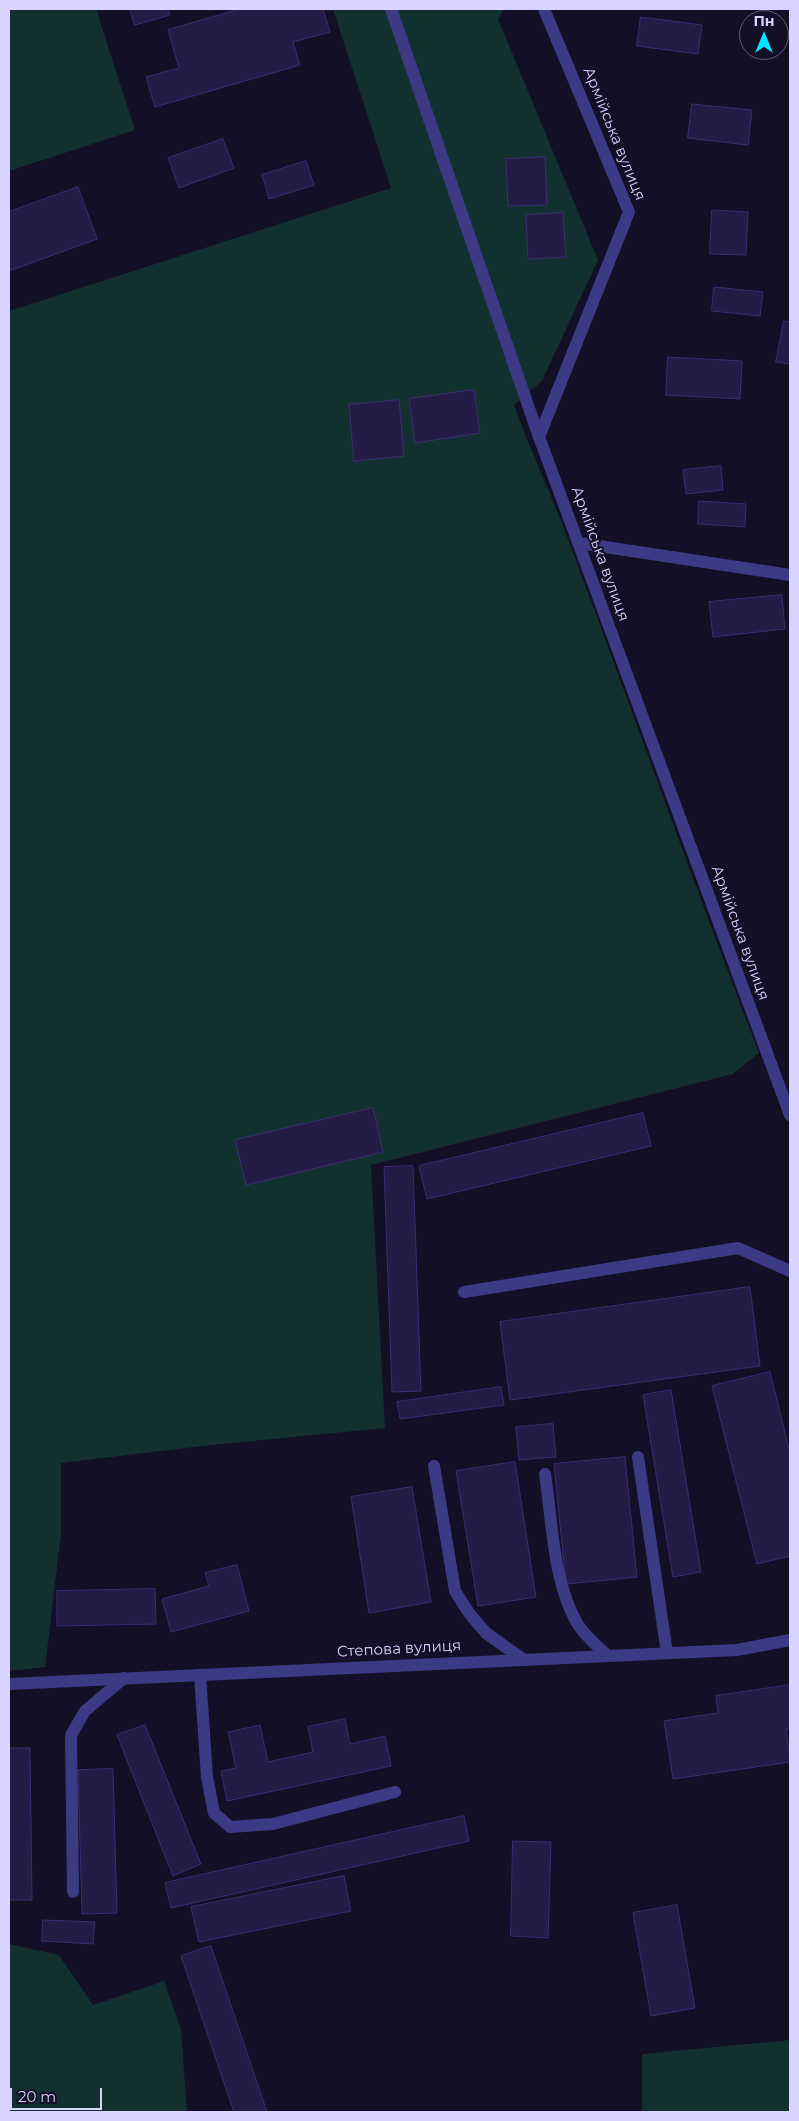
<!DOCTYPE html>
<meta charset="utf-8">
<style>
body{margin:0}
#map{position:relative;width:799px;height:2121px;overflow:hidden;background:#130f26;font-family:Montserrat,sans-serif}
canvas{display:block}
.frame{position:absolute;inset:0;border:10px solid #d9d4ff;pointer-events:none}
.north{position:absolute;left:739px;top:10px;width:50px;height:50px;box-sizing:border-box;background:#130f26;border:1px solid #625e7d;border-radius:50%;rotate:0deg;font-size:14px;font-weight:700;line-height:20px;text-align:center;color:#d9d4ff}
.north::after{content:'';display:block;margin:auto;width:18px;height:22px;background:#00e5ff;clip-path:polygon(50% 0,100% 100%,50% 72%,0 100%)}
.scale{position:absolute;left:10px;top:2088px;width:92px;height:22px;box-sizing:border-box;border:2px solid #d9d4ff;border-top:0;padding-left:6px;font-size:15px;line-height:18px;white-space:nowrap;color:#d9d4ff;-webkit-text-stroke:4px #130f26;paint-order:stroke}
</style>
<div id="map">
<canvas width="799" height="2121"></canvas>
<div class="frame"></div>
<div class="north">Пн</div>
<div class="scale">20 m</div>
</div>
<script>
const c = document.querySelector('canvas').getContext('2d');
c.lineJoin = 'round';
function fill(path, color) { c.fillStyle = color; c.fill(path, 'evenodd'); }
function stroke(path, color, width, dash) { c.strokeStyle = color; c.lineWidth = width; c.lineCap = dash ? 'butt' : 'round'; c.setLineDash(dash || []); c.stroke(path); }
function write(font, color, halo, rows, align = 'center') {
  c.font = font + ' Montserrat,sans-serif'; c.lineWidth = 4; c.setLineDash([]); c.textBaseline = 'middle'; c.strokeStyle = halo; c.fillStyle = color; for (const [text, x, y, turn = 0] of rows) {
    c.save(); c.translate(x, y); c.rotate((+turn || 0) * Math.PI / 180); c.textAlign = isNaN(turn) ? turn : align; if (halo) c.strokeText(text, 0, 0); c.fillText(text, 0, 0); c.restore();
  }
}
fill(new Path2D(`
 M9,9H96L135,130L9,171Z
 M333,9H504L498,19L598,260L542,381L514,405C531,452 552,496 569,542C633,713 694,884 759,1053L733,1074L371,1165L385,1428L211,1445L61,1463V1534L45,1667L9,1671V311L391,188Z
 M9,1944L59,1955L93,2005L164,1981L181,2029L187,2112H9Z
 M790,2040V2112H642V2054Z`), '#12302f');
const building = new Path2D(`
 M130,9H168L170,15L135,25Z
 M240,9H323L330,32L293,42L300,65L155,107L146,77L179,68L168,30Z
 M641,17L702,25L698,54L637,46Z
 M692,104L752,110L748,145L688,138Z
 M223,139L234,168L179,188L168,158Z
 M545,157L547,205L508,206L506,159Z
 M306,161L314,185L269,199L262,175Z
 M78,187L97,239L9,271V212Z
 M712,210L748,212L746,255L710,254Z
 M563,213L566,257L528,259L526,215Z
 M714,287L763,292L760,316L712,311Z
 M784,321L790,322V364L776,362Z
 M668,357L742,361L740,399L666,395Z
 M474,390L480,433L415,443L409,399Z
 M399,400L404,456L354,461L349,405Z
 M721,466L723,490L686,494L683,470Z
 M699,501L746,504L745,527L698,524Z
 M782,595L785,629L713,637L709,602Z
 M373,1108L383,1152L246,1185L235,1140Z
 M643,1113L651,1146L427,1199L419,1166Z
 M413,1166L421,1391L392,1392L384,1167Z
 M750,1287L760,1366L510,1400L500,1322Z
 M770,1372L790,1453V1556L757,1564L712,1386Z
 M501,1387L504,1405L400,1419L397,1402Z
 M671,1390L701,1572L673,1577L643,1395Z
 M553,1424L556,1457L519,1460L516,1427Z
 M625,1457L637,1577L566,1584L554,1464Z
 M515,1462L536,1597L478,1606L456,1471Z
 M412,1487L431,1602L369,1613L351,1497Z
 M237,1565L249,1611L171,1632L162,1599L209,1586L205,1573Z
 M155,1589L156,1624L57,1626V1591Z
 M790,1685V1729H786L790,1762L673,1779L664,1721L718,1713L716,1696Z
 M345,1719L350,1744L385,1736L391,1766L227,1801L221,1771L236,1768L228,1732L260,1725L268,1762L313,1752L308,1727Z
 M145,1725L201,1864L173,1876L117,1735Z
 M9,1748H30L32,1900H9Z
 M113,1769L117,1913L82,1914L78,1770Z
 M464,1816L469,1841L171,1908L165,1883Z
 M513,1841L551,1842L548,1938L511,1936Z
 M344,1876L351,1911L199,1942L191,1907Z
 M677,1905L695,2008L651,2016L633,1913Z
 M43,1920L95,1922L93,1944L42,1941Z
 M211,1946L267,2112H234L181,1956Z`);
fill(building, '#241b47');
stroke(building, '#3b2d73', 1);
stroke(new Path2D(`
 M391,9L539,437
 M579,543L790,575
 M464,1292L738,1248L790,1271
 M638,1457L667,1653
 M434,1466L455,1591L469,1613L486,1633L524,1660
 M545,1474C552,1520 553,1582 577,1623C585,1636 597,1646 608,1656
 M200,1675L207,1777L214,1813L230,1827L273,1824L395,1792
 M73,1892L71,1735L85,1711L124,1678`), '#3d3a85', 12);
stroke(new Path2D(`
 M544,9L629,212L539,437L790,1115
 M9,1684L737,1650L790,1640`), '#3d3a85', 12);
write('15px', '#d9d4ff', '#130f26', [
 ["Армійська вулиця",614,134,68],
 ["Армійська вулиця",600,554,70],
 ["Армійська вулиця",740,933,70],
 ["Степова вулиця",399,1649,-3]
]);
</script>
